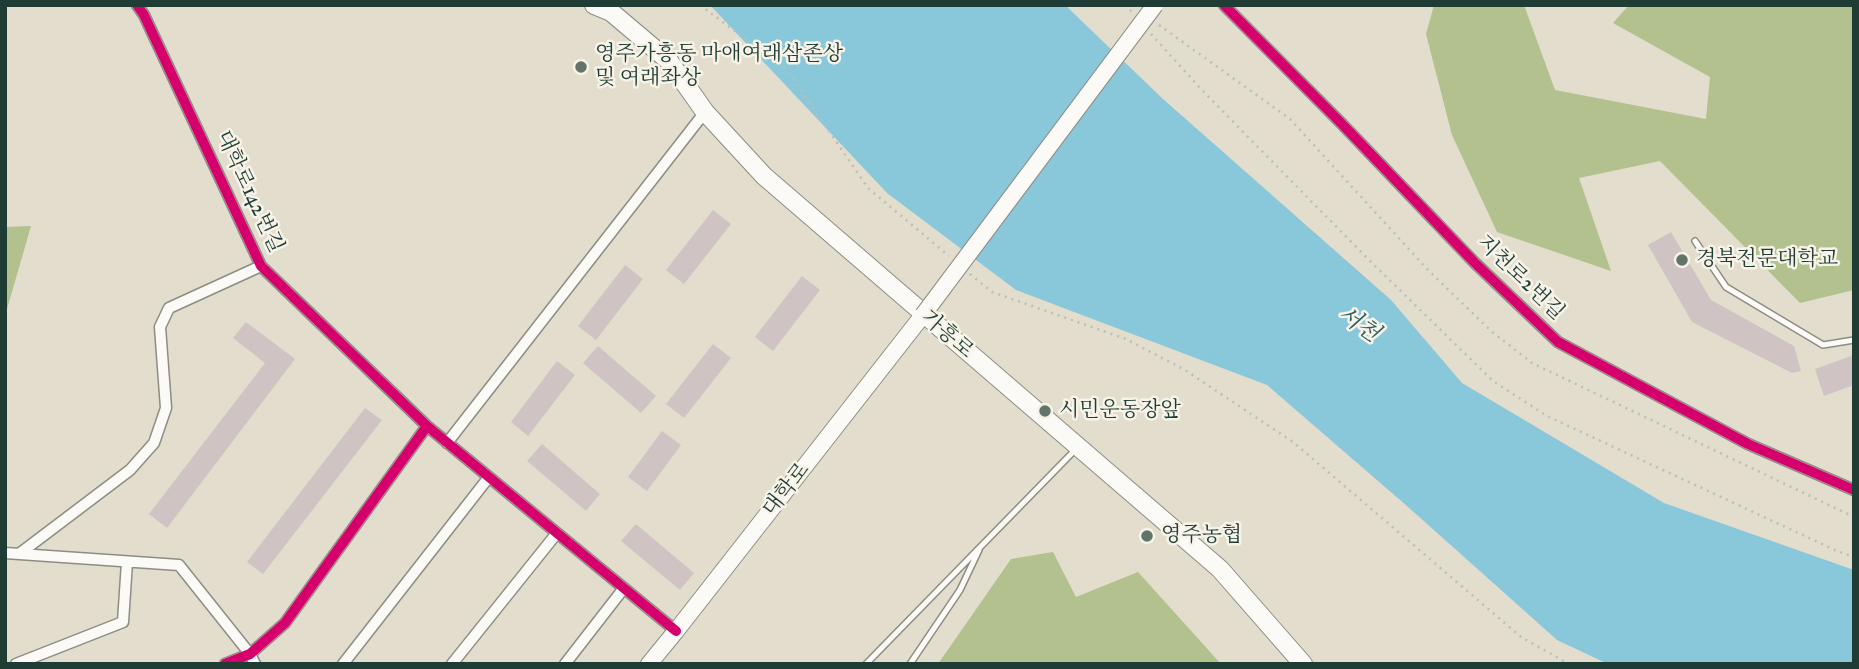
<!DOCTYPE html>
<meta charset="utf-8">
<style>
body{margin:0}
#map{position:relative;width:1859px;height:669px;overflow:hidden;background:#e2ddcc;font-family:"IM FELL Great Primer",serif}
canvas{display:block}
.frame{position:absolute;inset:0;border:7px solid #1f3d34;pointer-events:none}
</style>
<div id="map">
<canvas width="1859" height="669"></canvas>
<div class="frame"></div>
</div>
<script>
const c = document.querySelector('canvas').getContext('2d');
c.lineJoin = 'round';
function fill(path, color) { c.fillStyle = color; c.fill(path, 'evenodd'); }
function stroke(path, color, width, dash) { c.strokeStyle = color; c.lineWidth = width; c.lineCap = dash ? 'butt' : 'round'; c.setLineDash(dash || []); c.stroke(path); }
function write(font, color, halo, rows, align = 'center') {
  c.font = font + ' "IM FELL Great Primer","Noto Serif KR",serif'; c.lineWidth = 5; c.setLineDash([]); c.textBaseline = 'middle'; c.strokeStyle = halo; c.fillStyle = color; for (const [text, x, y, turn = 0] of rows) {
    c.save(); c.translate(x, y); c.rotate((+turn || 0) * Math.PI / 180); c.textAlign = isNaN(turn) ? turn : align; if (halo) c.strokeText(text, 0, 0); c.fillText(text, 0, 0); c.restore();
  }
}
fill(new Path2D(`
 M1434,5H1524L1555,90L1706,119L1710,77L1613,23L1629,5H1854V290L1800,303L1660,161L1579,178L1611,271L1497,232L1452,135L1426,34Z
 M31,226L5,316V227Z
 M1053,552L1076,597L1138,572L1221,664H938L1011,559Z`), '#b2c18e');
fill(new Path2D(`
 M710,5H1065L1163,99L1391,300L1462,383L1664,503L1854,570V664H1608L1557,640L1407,506L1267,385L1016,290L887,193Z`), '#89c7db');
fill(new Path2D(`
 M713,210L731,224L684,284L666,270Z
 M1671,232L1711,300L1794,346L1801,371L1792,373L1692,322L1648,245Z
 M625,265L643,279L596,340L578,326Z
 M802,276L820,290L773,351L755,337Z
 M246,322L295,359L167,528L149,514L265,363L233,338Z
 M713,344L731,358L684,418L666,404Z
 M598,346L656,396L641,413L583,363Z
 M1854,355V385L1824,396L1815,369Z
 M557,361L575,375L528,436L511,422Z
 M365,408L382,420L263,574L247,562Z
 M662,431L681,445L647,491L628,477Z
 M542,444L600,494L586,511L527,461Z
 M636,524L694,573L680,590L621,541Z`), '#cfc4c3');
const lane = new Path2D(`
 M1695,241L1726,287L1823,345L1854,340
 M866,664L1076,449
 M910,664L960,590L979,550`);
const street = new Path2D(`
 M137,5L144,15L261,266L427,426
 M1224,5L1342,124L1474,262L1558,342L1748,444L1854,490
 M447,443L705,112
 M5,553L179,565L250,654L255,664
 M19,554L130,470L154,443L166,408L160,327L169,308L261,266
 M16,664L123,622L127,562
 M225,664L250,654L285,623L427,426L676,631
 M343,664L489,477
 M452,664L557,533
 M565,664L624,588`);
const secondary = new Path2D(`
 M649,664L676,631L923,315`);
const primary = new Path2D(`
 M594,5L611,12L669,61L705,112L764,176L1220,569L1303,664`);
stroke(lane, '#8c8e84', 8);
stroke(street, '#8c8e84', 13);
stroke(secondary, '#8c8e84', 18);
stroke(primary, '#8c8e84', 20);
stroke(new Path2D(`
 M700,5L787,70L868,188L949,256
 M1125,5L1133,13
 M1159,25L1290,119L1427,269L1491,331L1532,363L1854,517
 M1151,34L1201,89L1367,258L1493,381L1547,416L1837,551L1854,557
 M970,274L992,292L1126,339L1185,370L1293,442L1521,637L1569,664`), '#bcbeb9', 2.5, [2, 5]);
stroke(lane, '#fbfaf7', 5);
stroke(street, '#fbfaf7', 10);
stroke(secondary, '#fbfaf7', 16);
stroke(primary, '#fbfaf7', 18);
const secondaryBridge = new Path2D(`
 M923,315L1155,5`);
stroke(secondaryBridge, '#8c8e84', 18, []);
stroke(secondaryBridge, '#fbfaf7', 16);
stroke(new Path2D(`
 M137,5L144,15L261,266L427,426
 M1224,5L1342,124L1474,262L1558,342L1748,444L1854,490
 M225,664L250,654L285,623L427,426L676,631`), '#d6006c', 10);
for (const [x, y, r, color] of [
 [581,67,7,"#637569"],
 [1682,260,7,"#637569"],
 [1045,411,7,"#637569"],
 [1147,536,7,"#637569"]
]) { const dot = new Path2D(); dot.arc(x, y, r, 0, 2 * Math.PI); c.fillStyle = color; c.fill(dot); stroke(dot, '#f7f3e8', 2.5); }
write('21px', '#1f3d34', '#f7f3e8', [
 ["영주가흥동 마애여래삼존상",595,55],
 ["및 여래좌상",595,79],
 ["경북전문대학교",1696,260],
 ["시민운동장앞",1059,411],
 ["영주농협",1161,536]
], 'left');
write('21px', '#1f3d34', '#f7f3e8', [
 ["대학로142번길",249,192,65],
 ["지천로2번길",1520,278,44],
 ["가흥로",947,335,41],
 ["대학로",787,490,-52]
]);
write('italic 23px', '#305d5f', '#f7f3e8', [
 ["서천",1358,325,34]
]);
</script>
